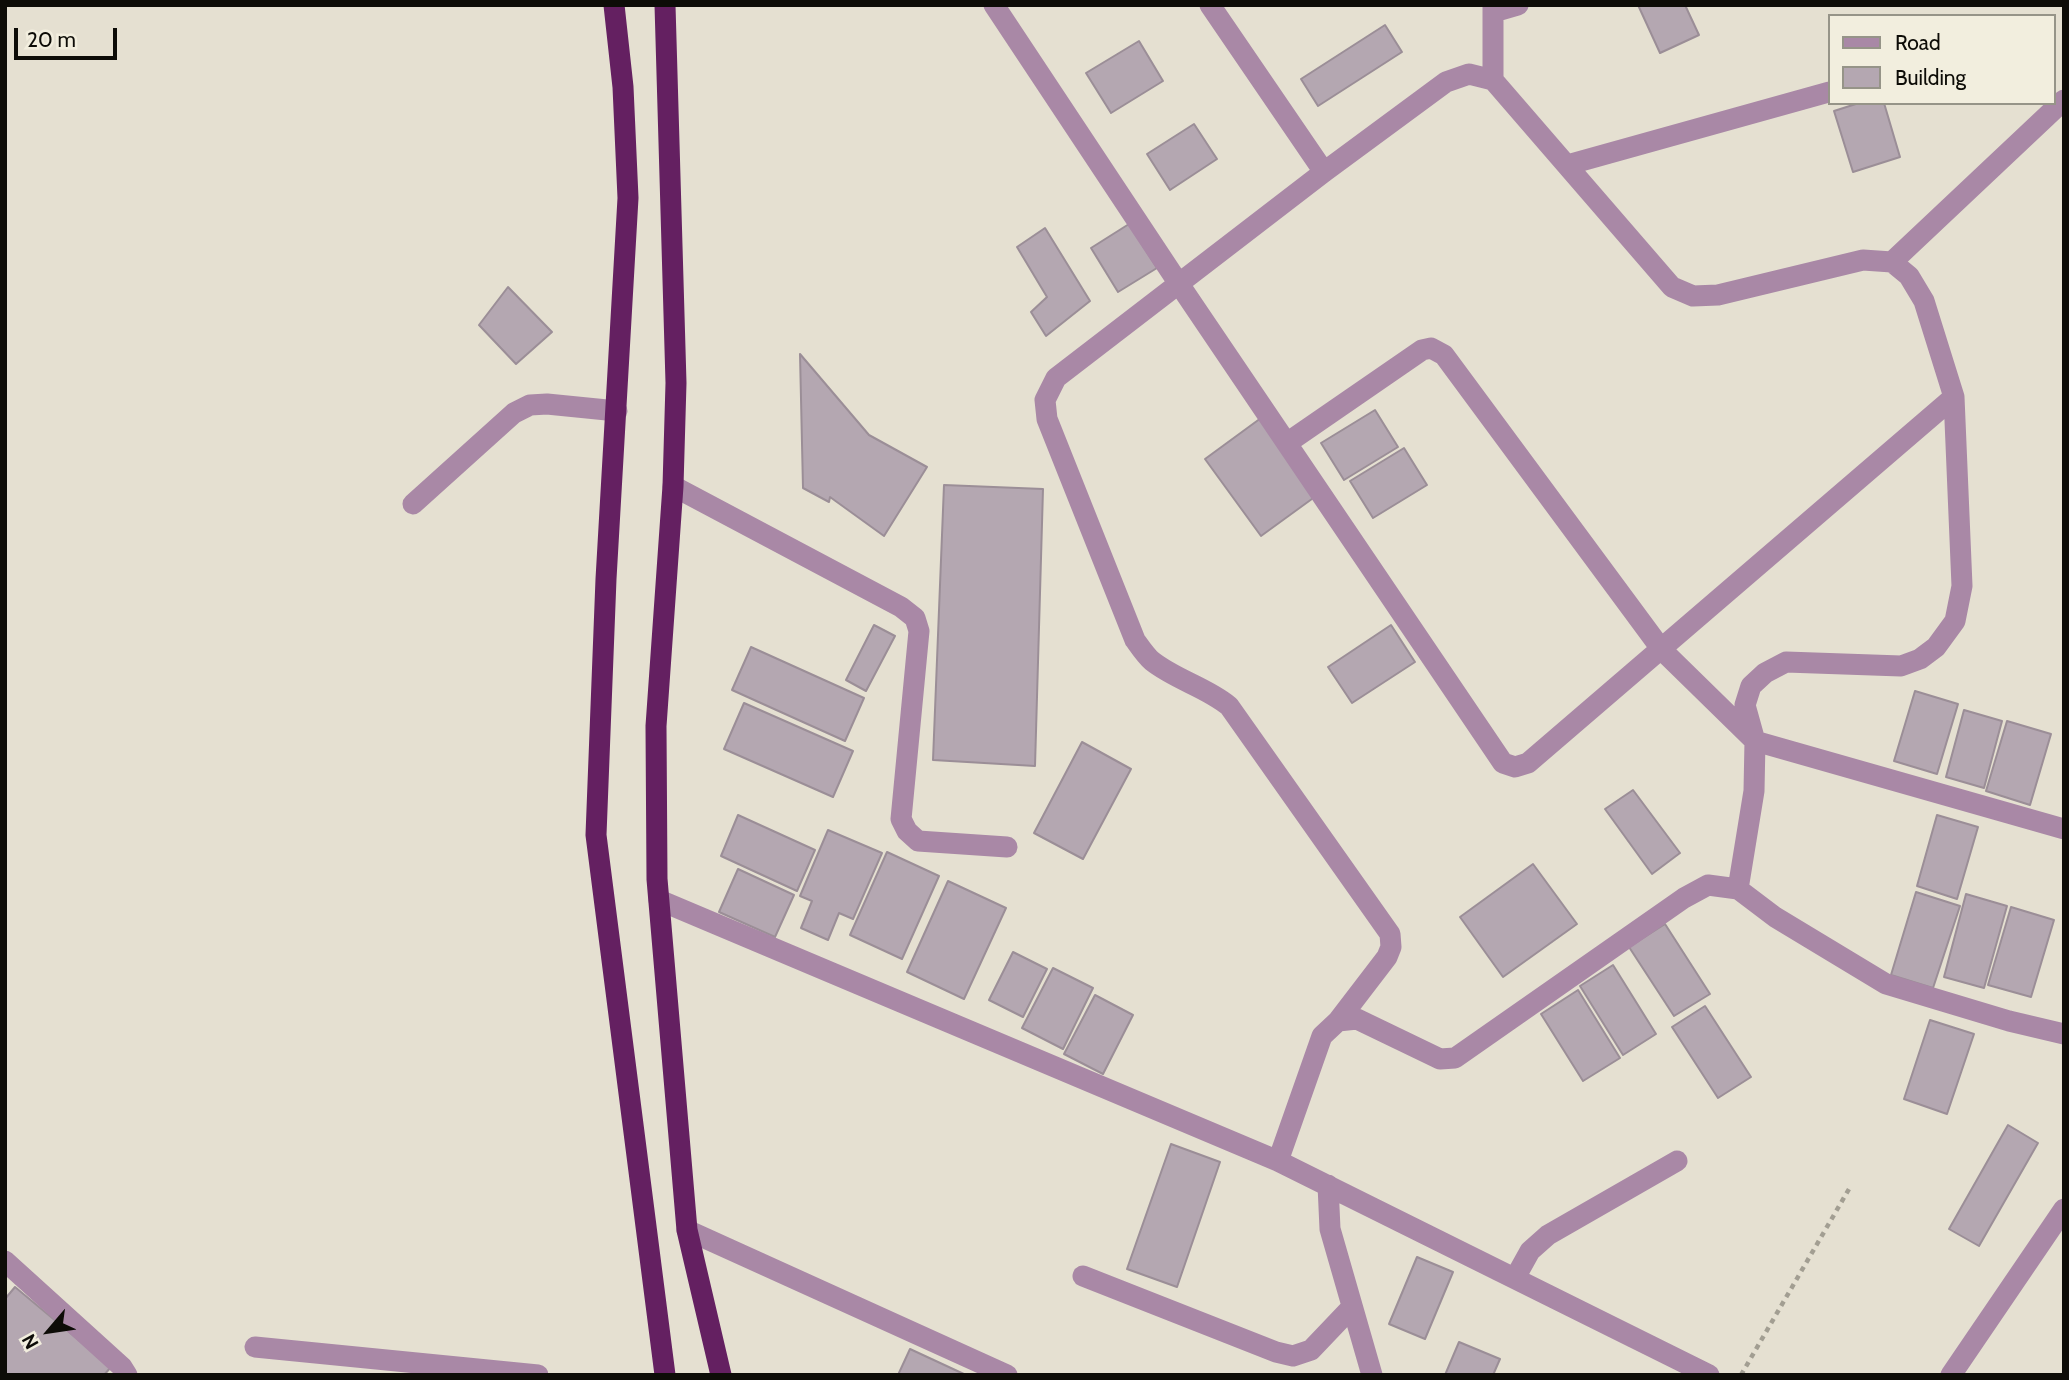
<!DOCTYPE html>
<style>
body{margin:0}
#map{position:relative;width:2069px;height:1380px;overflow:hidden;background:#e5e0d1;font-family:Cabin,sans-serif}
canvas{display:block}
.frame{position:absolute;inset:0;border:7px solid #0d0c07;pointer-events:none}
.legend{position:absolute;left:1828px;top:14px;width:228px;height:91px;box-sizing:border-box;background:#f2eede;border:2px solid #969488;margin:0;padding:9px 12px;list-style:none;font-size:21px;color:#0d0c07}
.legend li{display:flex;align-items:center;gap:14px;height:35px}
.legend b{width:35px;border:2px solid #969488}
.north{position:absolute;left:14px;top:1296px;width:70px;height:70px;-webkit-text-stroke:5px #f2eede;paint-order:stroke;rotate:241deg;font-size:19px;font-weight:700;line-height:28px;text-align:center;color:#0d0c07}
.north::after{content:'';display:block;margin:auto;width:24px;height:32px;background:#0d0c07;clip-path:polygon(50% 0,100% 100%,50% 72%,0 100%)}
.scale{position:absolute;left:14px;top:28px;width:103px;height:32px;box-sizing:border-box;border:4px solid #0d0c07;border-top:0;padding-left:9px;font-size:21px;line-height:24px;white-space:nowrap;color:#0d0c07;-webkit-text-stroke:5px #f2eede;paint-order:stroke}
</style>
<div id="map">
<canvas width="2069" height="1380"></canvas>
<div class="frame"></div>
<ul class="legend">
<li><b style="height:9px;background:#a988a6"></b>Road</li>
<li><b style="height:19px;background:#b4a7b1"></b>Building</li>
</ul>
<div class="north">N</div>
<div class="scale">20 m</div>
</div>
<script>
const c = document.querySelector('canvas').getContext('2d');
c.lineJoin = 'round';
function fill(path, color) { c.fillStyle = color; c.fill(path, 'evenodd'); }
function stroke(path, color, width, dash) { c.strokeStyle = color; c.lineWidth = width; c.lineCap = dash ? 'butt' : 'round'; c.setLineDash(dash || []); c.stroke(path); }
const building = new Path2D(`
 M1638,5H1685L1699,35L1660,53Z
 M1385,25L1402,52L1318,106L1301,79Z
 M1139,41L1163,81L1111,113L1086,73Z
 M1859,103H1884L1900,157L1853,172L1834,111Z
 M1194,124L1217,159L1170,190L1147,154Z
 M1129,224L1157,268L1118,292L1091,248Z
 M1045,228L1090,301L1046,336L1031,312L1047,297L1017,247Z
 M508,287L552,332L516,364L479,325Z
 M800,354L869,435L927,467L884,536L830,497L829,502L803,488Z
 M1375,410L1398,447L1344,480L1321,443Z
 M1261,418L1316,496L1261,536L1205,459Z
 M1404,448L1427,485L1373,518L1350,481Z
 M944,485L1043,489L1035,766L933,760Z
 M874,625L895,636L866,691L846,680Z
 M1391,625L1415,662L1352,703L1328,667Z
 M751,647L864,698L845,741L732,690Z
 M1915,691L1958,704L1937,774L1894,761Z
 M744,703L853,751L833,797L724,749Z
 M1964,710L2002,721L1984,788L1946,777Z
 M2007,721L2051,734L2030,805L1986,791Z
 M1082,742L1131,769L1083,859L1034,833Z
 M1633,790L1680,853L1652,874L1605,809Z
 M738,815L815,850L797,891L721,856Z
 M1937,815L1978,827L1957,899L1917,886Z
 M828,830L882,853L853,919L839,913L828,940L801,928L812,901L800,896Z
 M887,852L939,876L902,959L850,935Z
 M1533,864L1577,924L1503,977L1460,917Z
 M738,869L794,895L775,937L719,912Z
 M948,881L1006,908L964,999L907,972Z
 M1916,892L1960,906L1933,988L1891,975Z
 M1966,894L2007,906L1984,988L1944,977Z
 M2011,907L2054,920L2031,997L1988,985Z
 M1665,924L1710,994L1674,1016L1629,947Z
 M1013,952L1047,969L1023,1017L989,1000Z
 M1613,965L1656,1034L1623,1055L1580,986Z
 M1053,968L1093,988L1063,1049L1022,1028Z
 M1578,990L1620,1058L1583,1081L1541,1014Z
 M1095,995L1133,1015L1103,1074L1064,1054Z
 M1705,1006L1751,1077L1718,1098L1672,1027Z
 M1930,1020L1974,1034L1947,1114L1904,1099Z
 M2008,1125L2038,1143L1979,1246L1949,1229Z
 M1171,1144L1220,1162L1177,1287L1127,1269Z
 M1417,1257L1453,1272L1425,1339L1389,1324Z
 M15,1287L111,1367L104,1375H5V1299Z
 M1459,1342L1500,1359L1493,1375H1445Z
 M910,1349L966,1375H898Z`);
fill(building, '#b4a7b1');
stroke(building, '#9b8e97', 2);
stroke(new Path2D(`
 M1741,1375L1849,1189`), '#a29e92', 4.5, [5, 5]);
stroke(new Path2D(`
 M994,5L1179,284L1503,763L1515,767L1528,763L1954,397
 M1210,5L1324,172
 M1494,12L1518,5
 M1493,80V5
 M1567,165L1829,92
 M1892,262L2064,100
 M1287,443L1422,350L1431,348L1444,355L1662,650L1755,741L2064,829
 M673,486L901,607L915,618L919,631L901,819L907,831L918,841L1007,847
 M413,504L514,413L530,405L547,404L617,411
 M659,900L1278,1161L1709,1375
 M1338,1021L1387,957L1391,947L1390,934L1229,706C1206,687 1176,680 1152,661C1146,656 1140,647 1135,640L1047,419L1045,400L1056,378L1324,172L1446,82L1469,74L1493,80L1672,287L1693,296L1718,295L1863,260L1892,262L1909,276L1924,301L1954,397L1962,586L1955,621L1936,647L1920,659L1901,666L1786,662L1765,673L1751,686L1745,705L1755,741L1754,791L1738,889
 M1278,1161L1322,1036L1338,1021L1357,1019L1440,1059L1455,1058L1684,898L1708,885L1738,889L1775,917L1886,984L2009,1021L2064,1034
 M1328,1185L1330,1229L1372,1375
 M687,1230L1007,1375
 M5,1261L122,1367L127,1375
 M1083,1276L1276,1352L1293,1356L1311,1350L1351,1308
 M1515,1278L1530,1251L1548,1235L1677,1161
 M255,1347L538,1375
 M1951,1375L2064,1209`), '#a988a6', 21);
stroke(new Path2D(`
 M614,5L623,87L628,198L606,579L596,835L665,1375
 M665,5L676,383L673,486L656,726L657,879L687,1230L721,1375`), '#642061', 21);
</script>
